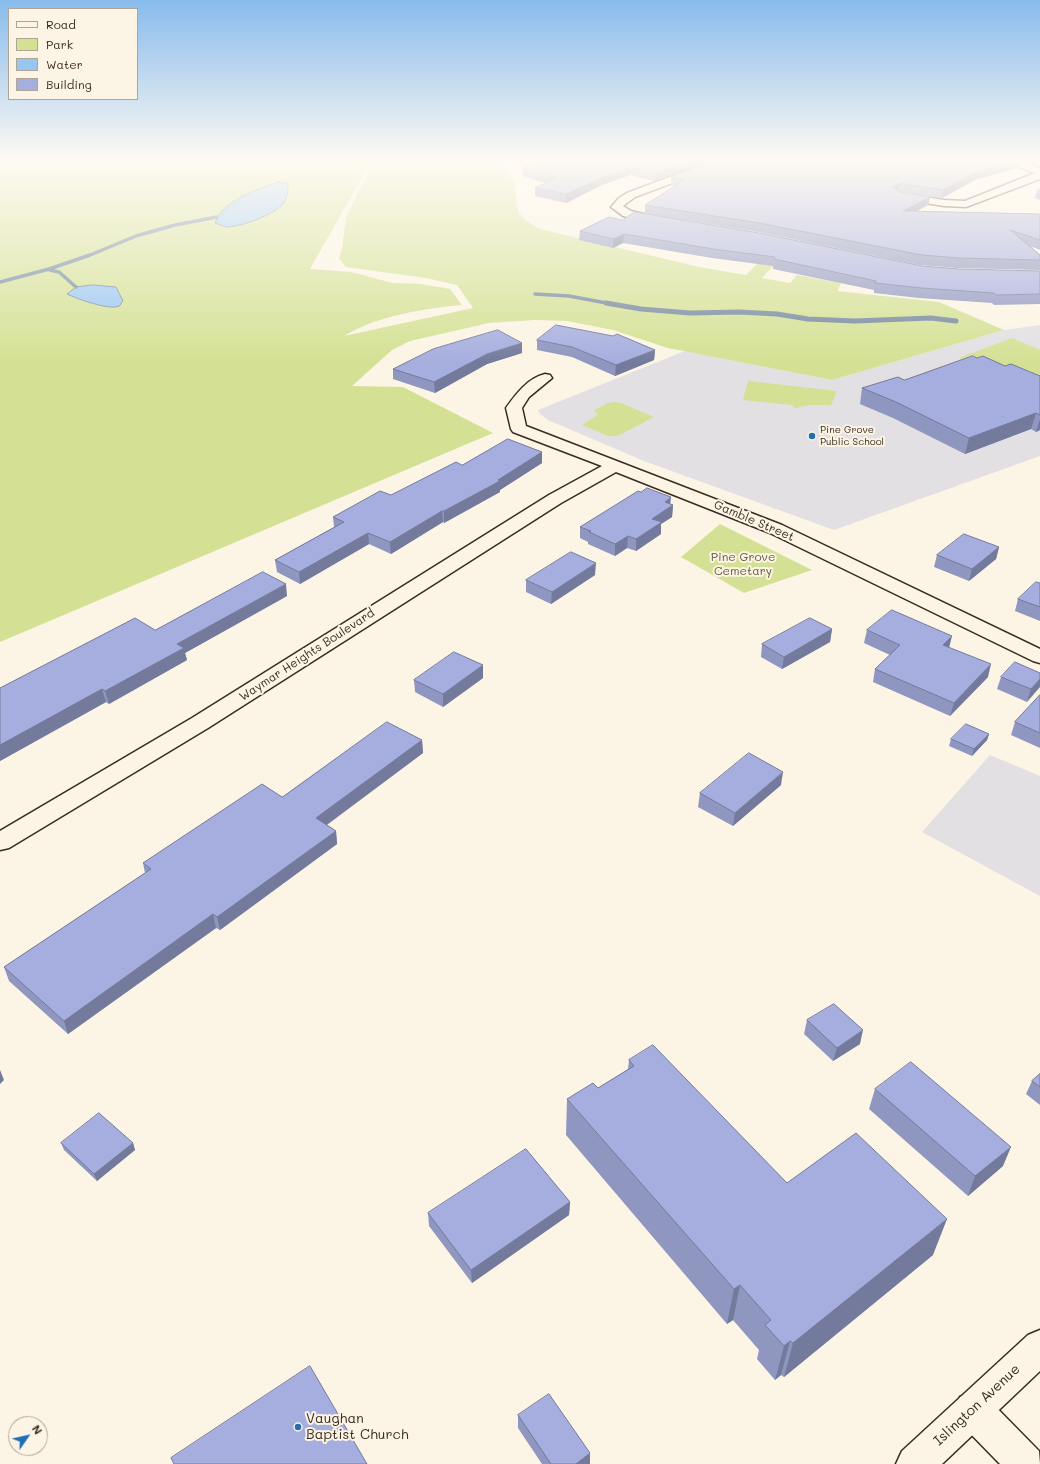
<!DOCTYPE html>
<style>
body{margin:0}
#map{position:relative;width:1040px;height:1464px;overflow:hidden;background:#fcf5e5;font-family:Mali,sans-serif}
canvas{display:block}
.legend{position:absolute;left:8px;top:8px;width:130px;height:92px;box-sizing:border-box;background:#fcf5e5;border:1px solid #afa495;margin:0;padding:5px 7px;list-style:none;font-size:12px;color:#3b2a1e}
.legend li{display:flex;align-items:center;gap:8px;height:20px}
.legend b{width:20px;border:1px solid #afa495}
.north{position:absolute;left:8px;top:1416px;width:40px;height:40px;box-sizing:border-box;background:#fcf5e5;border:1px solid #afa495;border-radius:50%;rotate:56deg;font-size:11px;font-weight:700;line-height:16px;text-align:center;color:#3b2a1e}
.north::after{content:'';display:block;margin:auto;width:14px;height:18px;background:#1f6fb2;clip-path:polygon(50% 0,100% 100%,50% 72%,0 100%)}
</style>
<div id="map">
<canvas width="1040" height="1464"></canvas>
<ul class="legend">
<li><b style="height:5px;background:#fcf5e5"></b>Road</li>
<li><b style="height:11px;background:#d4e194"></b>Park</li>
<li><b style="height:11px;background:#98c6f3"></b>Water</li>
<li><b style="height:11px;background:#a6aedf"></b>Building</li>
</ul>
<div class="north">N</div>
</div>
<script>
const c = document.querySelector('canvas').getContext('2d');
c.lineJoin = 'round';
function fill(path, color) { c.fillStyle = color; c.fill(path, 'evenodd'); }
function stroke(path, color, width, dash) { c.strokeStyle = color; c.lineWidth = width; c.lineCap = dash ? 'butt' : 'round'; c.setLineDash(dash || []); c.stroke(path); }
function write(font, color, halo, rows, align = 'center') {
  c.font = font + ' Mali,sans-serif'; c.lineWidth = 4; c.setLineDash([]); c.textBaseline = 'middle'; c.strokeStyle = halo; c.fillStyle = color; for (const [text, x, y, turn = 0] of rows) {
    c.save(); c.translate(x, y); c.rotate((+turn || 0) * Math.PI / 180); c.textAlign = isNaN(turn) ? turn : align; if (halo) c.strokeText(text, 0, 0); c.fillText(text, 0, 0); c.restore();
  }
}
fill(new Path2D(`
 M1040,325V456L834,530L644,461L548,420L540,414L538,410L685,351L832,380L1004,330Z
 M990,755L1040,776V896L922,832Z`), '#e2e0e3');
fill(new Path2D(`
 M0,158H491L515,181C517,209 514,215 540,229L699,267L746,275L776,244L790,247L762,278L790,283L797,275L841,283L838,291L939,302L1004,330L832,380L668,348L613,330L567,321L535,320L489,323L410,341L392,350L352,386L403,387L493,433L0,642ZM371,160L372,164L346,217L342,248L339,258L346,267L426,278L457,285L473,308L344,336C379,315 423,309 462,305L450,289L421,284L393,283L351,272L310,269L367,169Z
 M1012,338L1040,350V392L959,358Z
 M748,381L837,391L831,405H811L795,408L792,405L743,400Z
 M614,402L621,403L654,417L618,436H608L582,425L598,415L594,410L608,403Z
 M720,524L812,570L744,593L681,557Z`), '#d4e194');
const water = new Path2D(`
 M278,182L288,184C288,190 287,200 283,204C273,215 241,227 227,227C223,226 218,224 215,223C224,199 257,190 278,182Z
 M93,285L116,287L123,301C121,303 121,305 119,306C110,311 75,298 67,294L76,287Z`);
fill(water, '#98c6f3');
stroke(water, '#73889e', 1);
stroke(new Path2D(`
 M50,270L59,272L76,287
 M0,282L49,269L90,255L136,236L175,225L217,217
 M535,294L569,296L612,304`), '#73889e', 3.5);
stroke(new Path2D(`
 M606,303L641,309L690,313L739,312L777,314L808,319L855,321L931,318L956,321`), '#73889e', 5);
const minor = new Path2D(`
 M720,158H735L734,160L635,197L623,206L631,211L664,219L666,221L664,223L660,224L623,216L611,207L619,198L627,193Z
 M1000,158H1014L1040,168V179L966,207L944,206L900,199L895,196L900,193L944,200L965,201L1035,173L1001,160Z
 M545,374L550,375L552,378L529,397L522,408L526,426L782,525L1040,649V663L1033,661L770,533L616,472L561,503L208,728L9,848L0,850V831L192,718L549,495L602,466L513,432L511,429L506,408C516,394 528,378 545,374Z
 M973,1392L986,1397L1039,1451L1040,1464H1000L960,1423L955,1410L960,1397Z`);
const secondary = new Path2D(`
 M1040,1330V1371L942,1464H896L902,1451L1028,1335Z`);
stroke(minor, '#3b2a1e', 3);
stroke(secondary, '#3b2a1e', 3);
fill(minor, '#fcf5e5');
fill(secondary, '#fcf5e5');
fill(new Path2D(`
 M715,158L654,181L630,175L602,185L566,203L535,196V188L546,183L523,176V168Z
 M1018,158H1040L1033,164Z
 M1019,160L1018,168L977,179L942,198L899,192L930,197L928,205L917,211L1040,214V250L1030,246L1040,255V270L957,268L920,265L758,232L667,217L922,266L959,269L1040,271V304L994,305L992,303L919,298L874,293V290L773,269V266L712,258L623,243L613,248L579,240L580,231L622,220L645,213V205L674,186L671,185V177Z
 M1040,189V200L1035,198L1037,190Z
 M537,340L655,350L654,360L615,376L572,357L537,350Z
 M522,353L487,364L435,393L393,379V369Z
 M977,358L1040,376V430L1036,432L1031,429L965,454L893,418L860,404L862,388L904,380Z
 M542,452V463L500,490V492L444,523L443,522L391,554L369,544L300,584L277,572L275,560L334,527L333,517L391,495L462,465Z
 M671,504L673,505L672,517L661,524V534L636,551L627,548L615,556L588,544V542L580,538V527Z
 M999,547L996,559L969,581L934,567L937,555Z
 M595,575L551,604L526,592V580Z
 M1040,583V621L1015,611L1018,599Z
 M287,596L185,653L187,660L109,704L106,702L0,761V688Z
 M832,629L830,642L782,669L761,657L762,644Z
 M867,630L949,647L988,677L950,716L873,682L875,669L890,655L864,643Z
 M1040,673L1027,702L997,689L1001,677Z
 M483,678L443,707L415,692L414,680Z
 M1040,695V748L1011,735L1015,722Z
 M989,734L987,740L972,756L949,746L951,739Z
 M422,740L423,753L327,825L336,831L337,844L220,930L216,928L68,1034L9,981L4,967L145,873L143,863L282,797Z
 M781,785L733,826L698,807L700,793Z
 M807,1020L860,1044L833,1061L804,1034Z
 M629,1060L787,1183L933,1255L784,1377L781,1375L775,1380L757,1359L759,1350L733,1320L727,1324L566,1135L567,1099L598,1088L628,1069Z
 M1040,1074V1105L1026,1094L1032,1081Z
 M875,1089L1003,1166L968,1196L869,1109Z
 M61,1143H133L135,1150L97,1181L64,1150Z
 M570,1202L569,1215L472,1283L429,1226L428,1213Z
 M518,1415L590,1464H542L518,1428Z`), '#8f96c0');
fill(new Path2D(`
 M695,158H715L654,181L655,173Z
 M1034,158H1040V162L1033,164Z
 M1019,160L1018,168L977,179L942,198L943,190L979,171Z
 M631,167L630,175L602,185L566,203V194L603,177Z
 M900,183L898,192L893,187Z
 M930,197L928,205L901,220L903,211Z
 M624,234L623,243L613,248V239Z
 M522,343V353L487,364L435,393L434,382L487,354Z
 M655,350L654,360L615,376L616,365Z
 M1036,413L1031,429L965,454L969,438Z
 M1040,419V430L1036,432Z
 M542,452V463L500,490V492L444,523V511L498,480Z
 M671,497L670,507L673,505L672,517L661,524V534L636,551V539L665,502Z
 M442,511L443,522L391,554L390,542Z
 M368,533L369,544L300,584L299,572Z
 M628,536L627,548L615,556V544Z
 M999,547L996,559L969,581L972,569Z
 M596,563L595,575L551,604L552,592Z
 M286,584L287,596L185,653L187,660L109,704L105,691L177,644Z
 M832,629L830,642L782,669L784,657Z
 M952,636L949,648L943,645Z
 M991,664L988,677L950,716L954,703Z
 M483,665V678L443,707V694Z
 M1040,679V687L1027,702L1031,689Z
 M102,689L106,702L0,761V745Z
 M989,734L987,740L972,756L974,749Z
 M422,740L423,753L318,831L316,818Z
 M783,772L781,785L733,826L735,813Z
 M336,831L337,844L220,930L217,917Z
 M213,914L216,928L68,1034L64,1021Z
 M863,1030L860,1044L833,1061L837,1048Z
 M0,1070L4,1080L0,1084Z
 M133,1143L135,1150L97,1181L94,1174Z
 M1011,1147L1003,1166L968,1196L975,1176Z
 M570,1202L569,1215L472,1283L471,1270Z
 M947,1219L933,1255L784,1377L793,1343Z
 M740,1285L733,1320L727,1324L734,1289Z
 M790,1341L781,1375L775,1380L784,1346Z
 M590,1453V1464H576Z`), '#747a9c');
const building = new Path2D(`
 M553,158H695L655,173L631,167L603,177L566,194L535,188L558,177L523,168Z
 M722,158H1015L1019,160L979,171L943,190L900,183L893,187L899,192L930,197L903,211L1040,214V240L1010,230L1040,255V260L959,258L922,255L759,223L645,205L684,180L671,177Z
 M635,212L759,233L922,266L959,269L1040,271V294L996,295L994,293L921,288L875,283L876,281L774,259L775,257L713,249L624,234L613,239L580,231L609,217L622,220Z
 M556,325L613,336L617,334L655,350L616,365L572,347L537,340Z
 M498,330L522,343L487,354L434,382L393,369L433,349Z
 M973,356L977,358L983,356L1005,366L1011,364L1040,376V415L1036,413L969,438L896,402L862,388L898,377L904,380Z
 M508,439L542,452L498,480L500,481L444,511H442L390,542L368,533L299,572L275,560L344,522L333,517L380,491L391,495L456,462L462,465Z
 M647,488L671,497L665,502L673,505L652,519L662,522L636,539L628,536L615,544L589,532L591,531L580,527L638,491L641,492Z
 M964,534L999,547L972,569L937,555Z
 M571,552L596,563L552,592L526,580Z
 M263,572L286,584L177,644L184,648L105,691L102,689L0,745V688L135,618L155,630Z
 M1036,582L1040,583V607L1018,599Z
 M892,610L952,636L943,645L991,664L954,703L875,669L900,645L867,630Z
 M810,618L832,629L784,657L762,644Z
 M454,652L483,665L443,694L414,680Z
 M1015,662L1040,673V679L1031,689L1001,677Z
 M1040,695V733L1015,722Z
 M387,722L422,740L316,818L336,831L217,917L213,914L64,1021L4,967L151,869L143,863L262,784L282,797Z
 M966,724L989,734L974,749L951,739Z
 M749,753L783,772L735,813L700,793Z
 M834,1004L863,1030L837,1048L807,1020Z
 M653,1045L787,1183L856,1133L947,1219L793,1343L790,1341L784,1346L765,1325L771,1320L740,1285L734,1289L567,1099L593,1083L598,1088L634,1066L629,1060Z
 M911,1062L1011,1147L975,1176L875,1089Z
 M1040,1074V1087L1032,1081Z
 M99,1113L133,1143L94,1174L61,1143Z
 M526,1149L570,1202L471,1270L428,1213Z
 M310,1366L367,1464H174L171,1458Z
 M549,1394L590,1453L576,1464H551L518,1415Z`);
fill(building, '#a6aedf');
stroke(building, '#747a9c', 1);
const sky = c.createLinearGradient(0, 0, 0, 363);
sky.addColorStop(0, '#88bbec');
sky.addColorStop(0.44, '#fefaf3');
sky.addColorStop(1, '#fefaf300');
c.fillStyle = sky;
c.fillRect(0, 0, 1040, 363);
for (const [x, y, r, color] of [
 [812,436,4,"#1f6fb2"],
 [298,1427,4,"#1f6fb2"]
]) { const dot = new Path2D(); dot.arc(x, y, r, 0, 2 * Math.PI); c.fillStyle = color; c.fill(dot); stroke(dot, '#fcf5e5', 1.5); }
write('10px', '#3b2a1e', '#fcf5e5', [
 ["Pine Grove",820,430],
 ["Public School",820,442]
], 'left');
write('12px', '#3b2a1e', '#fcf5e5', [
 ["Gamble Street",754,521,23],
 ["Waymar Heights Boulevard",307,655,-33]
]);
write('12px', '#61583c', '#fcf5e5', [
 ["Pine Grove",743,557],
 ["Cemetary",743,571]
]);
write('14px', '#3b2a1e', '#fcf5e5', [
 ["Islington Avenue",977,1405,-43]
]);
write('14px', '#3b2a1e', '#fcf5e5', [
 ["Vaughan",306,1419],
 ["Baptist Church",306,1435]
], 'left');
</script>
